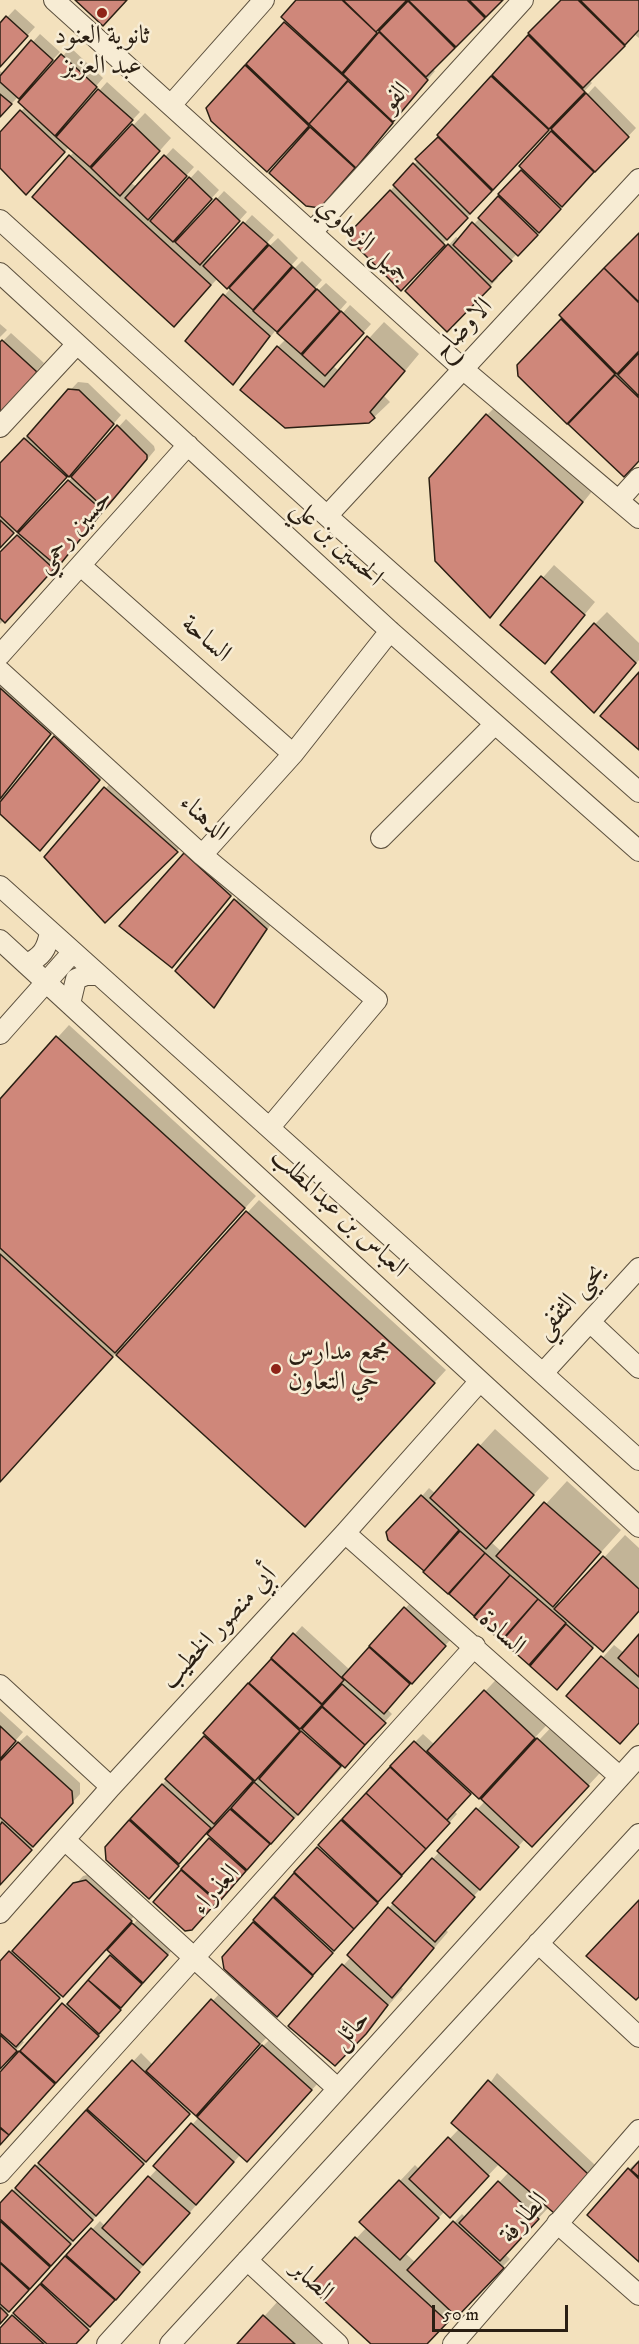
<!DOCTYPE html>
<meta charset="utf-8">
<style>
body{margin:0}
#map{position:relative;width:639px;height:2344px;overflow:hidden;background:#f3e1bd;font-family:"IM FELL DW Pica",serif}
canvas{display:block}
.scale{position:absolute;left:432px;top:2305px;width:136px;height:27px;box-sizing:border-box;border:3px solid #2a1f13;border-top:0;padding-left:8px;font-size:18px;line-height:21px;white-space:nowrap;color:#2a1f13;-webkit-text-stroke:4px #f7ecd4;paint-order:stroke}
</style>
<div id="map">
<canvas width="639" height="2344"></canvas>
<div class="scale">50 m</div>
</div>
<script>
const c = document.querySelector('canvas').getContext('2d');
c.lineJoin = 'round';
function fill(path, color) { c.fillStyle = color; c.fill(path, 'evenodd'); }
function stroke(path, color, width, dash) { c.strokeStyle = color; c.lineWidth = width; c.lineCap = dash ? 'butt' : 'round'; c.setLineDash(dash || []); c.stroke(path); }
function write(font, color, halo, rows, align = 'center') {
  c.font = font + ' "IM FELL DW Pica",Amiri,serif'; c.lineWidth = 5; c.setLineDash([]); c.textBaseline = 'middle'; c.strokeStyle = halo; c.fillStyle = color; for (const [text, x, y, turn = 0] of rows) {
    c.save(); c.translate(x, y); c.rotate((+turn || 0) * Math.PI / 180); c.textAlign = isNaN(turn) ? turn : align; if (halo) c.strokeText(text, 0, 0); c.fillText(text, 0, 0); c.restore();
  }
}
fill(new Path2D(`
 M298,0H405L386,22L387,24L410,0H465L472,7L474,5L469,0H501L432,69L435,71L328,198L271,173L313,126L310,123L274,162L207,108L287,21ZM377,27L382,31L376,39Z
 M563,0H639V38L634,34L589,80L592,83L401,289L353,232Z
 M15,9L35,27L0,66V25Z
 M40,34L60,52L0,116V71L4,74Z
 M70,47L103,78L62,126L65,129L107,82L140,112L100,154L103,157L145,113L171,138L131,183L137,187L173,148L194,167L158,207L161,210L198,170L219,190L183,230L186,233L224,191L247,212L209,254L213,257L252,215L274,235L259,252L261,254L278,238L298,258L265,294L267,296L302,261L322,280L300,305L302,306L326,283L347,302L327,325L330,327L350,305L371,324L333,366L339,371L384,322L419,354L384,396L390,402L369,422L286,427L278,347L286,339L276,330L233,383L187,341L230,289L218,278L189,309L70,156L75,151L69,147L38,181L0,166V135L25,107Z
 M595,86L636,128L496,276L498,278L447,330L449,245L456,237L459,239L482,216L524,169L521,166Z
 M639,235V459L570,424L575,415L519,366L606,269Z
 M0,324L7,330L0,337Z
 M11,333L44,363L0,411V344Z
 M78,382L88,383L121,415L77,467L0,546V465Z
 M502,400L597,485L505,600L490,615L487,415Z
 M126,419L154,446L155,450L66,557L0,624V555Z
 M554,565L595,602L545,662L502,624Z
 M607,612L639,643V660L606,699L595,624Z
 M5,680L58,725L0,799V685Z
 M63,729L107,772L48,841L0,812V804Z
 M113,780L185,843L105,921L46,857Z
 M193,846L238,888L179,958L185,854Z
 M243,892L274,920L214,1006L177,971Z
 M69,1025L256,1196L123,1343L126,1346L259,1200L446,1370L305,1525L116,1353L0,1482V1101Z
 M495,1429L549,1478L491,1542L502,1552L567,1481L621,1530L557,1601L561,1604L625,1535L639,1548V1612L603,1650L596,1644L557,1688L424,1571L422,1496L429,1488L436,1494Z
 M412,1601L453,1637L387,1709L392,1714L200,1920L155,1901L212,1837L207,1832L157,1889L107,1847L302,1626L350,1670ZM337,1688L339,1690L323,1708L320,1705ZM282,1752L284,1754L264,1776L261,1773ZM254,1778L257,1781L221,1822L217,1819Z
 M639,1636V1722L568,1696L614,1645L624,1653Z
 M506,1669L556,1715L500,1775L473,1791L454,1811L457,1814L285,2007L268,2006L266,2008L281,2022L196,2114L192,2111L0,2322V2205L141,2053L153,2065L235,1977L224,1957L415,1742L423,1734L435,1745Z
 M0,1711L23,1732L0,1758Z
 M560,1718L609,1763L553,1824L525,1839L488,1880L445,1929L448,1932L401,1987L403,1989L350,2048L292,2028L290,2030L332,2068L247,2160L240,2155L75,2344H0V2331L41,2285L100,2221L105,2226L158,2168L155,2166L263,2046L285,2025L288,2028L351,1957L389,1908L485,1801L483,1799Z
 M27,1735L80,1783V1794L0,1884V1760Z
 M95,1873L138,1912L21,2040L24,2042L0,2068V1963L18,1944L19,1946L83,1876Z
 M141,1916L175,1947L0,2143V2074L113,1954L109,1950Z
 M497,2073L595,2165L562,2203L549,2207L505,2254L510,2259L427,2344H374L311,2287L367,2227L400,2181L415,2165L420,2170L459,2129ZM499,2164L509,2172L466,2218L462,2214L416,2263L405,2253L445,2211L465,2200Z
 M637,2162L639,2163V2260L629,2169Z
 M279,2300L328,2344H239Z`), '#0003');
const building = new Path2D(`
 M75,0H127L103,26Z
 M296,0H342L377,33L342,73L281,17Z
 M343,0H407L376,32Z
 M408,0H467L485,18L456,47Z
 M469,0H503L486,17Z
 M561,0H578L625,46L583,88L528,33Z
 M580,0H639V30L625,45Z
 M408,1L455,48L426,77L379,31Z
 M6,16L28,36L0,67V23Z
 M284,22L348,80L309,124L246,64Z
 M379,32L428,80L393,122L343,74Z
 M528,35L585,92L549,129L492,75Z
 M31,40L53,60L19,99L0,82V76Z
 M61,54L97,87L55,136L18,102Z
 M245,65L309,126L267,172L211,121L206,108Z
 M491,76L549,130L493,190L437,135Z
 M348,81L393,123L356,168L309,124Z
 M98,89L133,120L90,167L56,137Z
 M586,93L629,137L595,172L551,129Z
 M0,94L12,104L0,117Z
 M20,110L65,152L26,195L0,168V132Z
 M132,124L160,151L120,196L91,168Z
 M310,127L355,168L320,208L306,206L269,173Z
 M551,131L594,172L562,207L519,166Z
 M438,137L492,191L470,214L415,159Z
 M69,155L211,285L174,327L32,197Z
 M164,155L187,176L148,220L125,198Z
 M413,163L468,218L447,240L393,185Z
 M521,170L561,209L539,233L498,194Z
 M189,177L212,199L173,242L150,221Z
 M390,190L445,245L401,291L351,241V231Z
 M498,196L538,235L518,256L478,218Z
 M216,198L240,221L200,265L175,242Z
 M243,222L268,244L227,289L203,266Z
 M472,222L512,261L492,282L453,245Z
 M639,233V302L604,268Z
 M448,244L491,287L447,332L405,291Z
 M269,245L292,266L253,310L229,288Z
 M293,267L316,289L277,332L253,311Z
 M604,268L639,303V351L617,374L559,315Z
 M317,289L340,311L301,354L277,333Z
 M223,294L270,336L233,385L185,341Z
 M341,311L364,333L325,376L302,355Z
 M561,319L615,374L567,424L518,376L517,365Z
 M367,336L405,371L370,412L375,418L369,423L285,428L240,390L277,346L324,387Z
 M2,340L37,372L0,413V342Z
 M639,353V396L618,375Z
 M615,375L639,398V461L624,477L568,424Z
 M68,389L79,390L114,424L69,477L27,436Z
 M486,414L583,502L490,618L435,561L429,478Z
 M117,425L147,455V459L105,509L71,477Z
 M24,438L67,477L17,532L0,516V463Z
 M68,480L103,511L58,567L18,533Z
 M0,520L14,533L0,548Z
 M17,535L54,569L5,623L0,618V552Z
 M541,576L585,615L545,664L500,625Z
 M594,623L636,663L594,713L551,672Z
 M639,672V750L600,716Z
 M0,688L51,734L0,799Z
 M54,736L100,780L40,851L0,814V802Z
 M104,787L178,852L105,923L44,857Z
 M184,853L231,896L172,968L119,926Z
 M234,899L267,929L214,1008L175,971Z
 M56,1036L245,1208L115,1353L0,1248V1099Z
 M246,1211L435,1383L305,1527L116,1355Z
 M0,1254L113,1357L0,1482Z
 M478,1444L534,1495L486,1549L430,1498Z
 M421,1495L459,1530L424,1571L388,1540L386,1532Z
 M544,1502L601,1552L553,1607L496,1556Z
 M460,1531L485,1553L448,1594L423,1572Z
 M485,1553L510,1575L474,1616L449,1594Z
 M603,1556L639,1589V1611L603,1652L554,1609Z
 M510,1575L538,1599L501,1641L474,1617Z
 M538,1599L566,1623L529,1665L502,1641Z
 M404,1607L446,1646L412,1684L369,1646Z
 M566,1624L593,1648L557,1690L530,1666Z
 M293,1633L344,1680L322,1704L271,1658Z
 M639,1634V1677L618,1658Z
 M369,1647L410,1684L384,1714L342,1677Z
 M601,1656L639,1689V1723L620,1744L566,1696Z
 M271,1659L322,1705L300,1729L249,1683Z
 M248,1683L300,1731L255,1781L203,1733Z
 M342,1684L386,1723L365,1745L322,1706Z
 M484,1690L535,1738L479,1799L427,1751Z
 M322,1707L365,1745L345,1768L302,1729Z
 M0,1726L16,1741L0,1759Z
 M301,1731L341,1766L298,1815L259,1779Z
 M204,1736L253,1781L214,1824L165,1779Z
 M537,1738L589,1786L532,1847L481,1799Z
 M414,1741L471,1794L447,1820L390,1766Z
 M18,1742L72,1791L73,1803L33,1847L0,1817V1761Z
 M390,1767L450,1823L426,1849L366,1793Z
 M254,1782L294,1818L271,1844L231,1808Z
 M162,1784L211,1828L179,1864L130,1819Z
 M366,1793L426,1849L402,1875L342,1819Z
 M476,1808L519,1847L480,1890L437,1851Z
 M230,1809L270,1844L247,1870L207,1834Z
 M129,1820L179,1866L149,1899L106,1860L105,1847Z
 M341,1820L402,1876L378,1902L318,1845Z
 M2,1822L32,1850L0,1885V1825Z
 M209,1838L246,1871L219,1902L181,1869Z
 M317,1847L378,1903L354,1929L294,1872Z
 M432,1858L475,1897L435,1942L392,1903Z
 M181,1870L217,1902L192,1930L185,1931L153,1902Z
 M294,1873L354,1929L334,1951L274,1896Z
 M86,1880L132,1921L63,1997L12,1951L73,1883Z
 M273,1897L333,1953L313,1975L253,1920Z
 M639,1900V1997L636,2000L586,1956Z
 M388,1907L434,1948L392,1998L347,1955Z
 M253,1922L313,1976L277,2017L224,1969L222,1957Z
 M132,1923L168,1955L143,1983L107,1950Z
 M9,1951L60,1998L16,2047L0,2033V1961Z
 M110,1955L142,1984L121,2008L88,1980Z
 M342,1964L388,2005L366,2034L335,2066L288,2026Z
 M88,1980L121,2010L99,2034L67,2004Z
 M211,1999L260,2044L196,2116L146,2071Z
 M62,2003L99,2036L56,2083L20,2051Z
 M0,2035L17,2051L0,2069Z
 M262,2045L312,2090L247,2162L197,2117Z
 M19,2051L55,2084L9,2135L0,2127V2072Z
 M132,2060L190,2114L146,2162L87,2109Z
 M488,2080L588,2174L554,2213L451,2123Z
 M86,2110L144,2164L96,2216L38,2163Z
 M191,2123L234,2162L196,2205L153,2166Z
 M0,2128L9,2135L0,2145Z
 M448,2137L489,2176L450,2218L409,2179Z
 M639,2161V2177L631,2170Z
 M35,2165L93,2220L73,2241L15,2188Z
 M628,2168L639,2179V2262L587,2215Z
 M148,2176L190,2213L143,2265L102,2228Z
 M399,2180L439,2218L400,2260L359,2222Z
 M498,2181L539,2219L500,2261L459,2223Z
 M12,2190L71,2244L51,2266L0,2219V2203Z
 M0,2221L50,2267L30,2289L0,2262Z
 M453,2221L504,2268L457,2317L407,2270Z
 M91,2228L140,2272L116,2300L66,2255Z
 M355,2237L448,2322L427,2344H371L309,2287Z
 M65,2256L115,2300L90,2327L41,2283Z
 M0,2263L29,2290L9,2312L0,2304Z
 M40,2284L89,2330L76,2344H47L13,2313Z
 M0,2307L8,2315L0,2324Z
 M12,2315L44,2344H0V2328Z
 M263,2315L295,2344H237Z`);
fill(building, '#cf877a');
stroke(building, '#2a1f13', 1.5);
const minor = new Path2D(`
 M54,0L464,370L639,518
 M171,105L264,0
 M0,220L327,516L639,792
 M312,232L523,0
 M0,273L390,631L639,851
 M0,427L77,344
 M619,500L639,478
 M327,516L639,179
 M81,566L293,754
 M0,655L188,445
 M0,671L202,855L377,1000L270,1127
 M381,838L495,724
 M202,855L293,754L390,631
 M0,886L639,1460
 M0,940L639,1527
 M26,964C42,957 47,949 50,932
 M70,1004L76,979L86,975H98
 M0,1034L72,953
 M590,1322L639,1368
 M543,1373L639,1268
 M345,1533L620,1777
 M0,1685L111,1787
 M66,1841L337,2088
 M0,1913L111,1787L345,1533L480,1381
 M538,1943L639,2037
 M0,2173L475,1646
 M557,2223L639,2295
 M247,2260L338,2344
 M107,2344L639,1756
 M170,2344L639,1834
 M453,2344L639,2130`);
stroke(minor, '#5c503e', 22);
stroke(minor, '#f7ecd4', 20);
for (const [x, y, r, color] of [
 [102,13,6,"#8f2418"],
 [276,1369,6,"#8f2418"]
]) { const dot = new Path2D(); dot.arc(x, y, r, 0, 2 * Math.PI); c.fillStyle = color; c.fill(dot); stroke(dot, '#f7ecd4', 2); }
write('26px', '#2a1f13', '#f7ecd4', [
 ["ثانوية العنود",102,38],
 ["عبد العزيز",102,68],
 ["مجمع مدارس",288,1354,"left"],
 ["حي التعاون",288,1384,"left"]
]);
write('26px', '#2a1f13', '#f7ecd4', [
 ["الفو",397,98,-48],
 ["جميل الزهاوي",362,242,42],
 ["الاوضاح",464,330,-47],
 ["حسين رحمي",75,532,-48],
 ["الحسين بن علي",336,544,43],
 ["الساحة",205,640,41],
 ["الدهناء",203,819,42],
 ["العباس بن عبدالمطلب",338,1214,43],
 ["يحيى الثقفي",571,1302,-48],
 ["أبي منصور الخطيب",220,1629,-47],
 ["السادة",501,1634,42],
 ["العذراء",217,1891,-48],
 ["حائل",352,2031,-48],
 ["الطارفة",525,2219,-49],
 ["الصابر",311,2282,43]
]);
</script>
